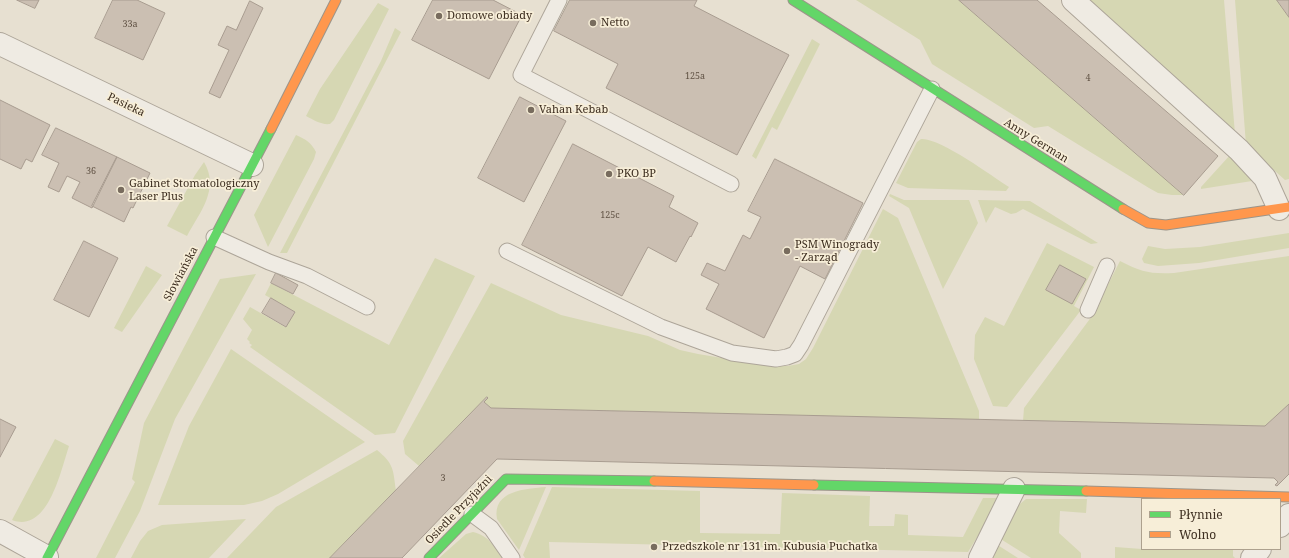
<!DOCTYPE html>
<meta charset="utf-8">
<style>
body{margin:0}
#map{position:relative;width:1289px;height:558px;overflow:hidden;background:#e7e0d1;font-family:"Noto Serif",serif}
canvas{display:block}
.legend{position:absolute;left:1141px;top:498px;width:140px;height:52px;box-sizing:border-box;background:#f7eed8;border:1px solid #ada18e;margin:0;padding:5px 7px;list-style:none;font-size:12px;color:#3d2e20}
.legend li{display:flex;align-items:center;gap:8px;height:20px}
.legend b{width:20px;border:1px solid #ada18e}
</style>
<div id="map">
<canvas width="1289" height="558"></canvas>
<ul class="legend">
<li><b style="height:5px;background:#63d668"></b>Płynnie</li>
<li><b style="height:5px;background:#ff974d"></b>Wolno</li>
</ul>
</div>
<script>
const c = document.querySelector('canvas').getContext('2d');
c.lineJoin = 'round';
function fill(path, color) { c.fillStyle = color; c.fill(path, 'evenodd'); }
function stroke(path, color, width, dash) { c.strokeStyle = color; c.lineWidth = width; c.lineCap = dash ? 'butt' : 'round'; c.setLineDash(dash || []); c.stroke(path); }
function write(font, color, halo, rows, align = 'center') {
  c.font = font + ' "Noto Serif",serif'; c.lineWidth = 3.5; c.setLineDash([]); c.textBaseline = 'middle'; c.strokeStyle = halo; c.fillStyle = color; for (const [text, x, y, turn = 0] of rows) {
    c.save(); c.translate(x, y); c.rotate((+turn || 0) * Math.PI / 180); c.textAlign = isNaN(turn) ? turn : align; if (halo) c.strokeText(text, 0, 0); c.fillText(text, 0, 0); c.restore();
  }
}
fill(new Path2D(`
 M856,0H959L1184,195H1172L1158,193L1149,188L1048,126L1034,128L932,64L920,40Z
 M1087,0H1224L1235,134Z
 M1235,0H1277L1289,17V179L1285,180L1246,145Z
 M378,3L389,9L334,120L330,124C321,125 314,120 306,116L320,89Z
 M395,28L401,32L400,34L287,253H280L381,61Z
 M812,39L820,44L777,130L772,127L756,159L752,156Z
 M296,135C305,139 311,142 316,152L314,159L268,247L254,215Z
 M921,139C939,137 992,176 1009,187L1006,191L908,188L896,183L917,142Z
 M1231,154L1250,170L1252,181L1201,189V187Z
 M204,162C220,189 200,212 187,236L167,226L195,175Z
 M890,194L904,200H969L978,223L943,289L909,208L889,196Z
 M978,200L1030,201L1098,243L1091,244L1023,209L1016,213L1011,214L995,207L986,223Z
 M883,209L898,218L979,411V420L491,408L484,402L488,398L487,397L419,466L405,454L403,441L491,283L561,315L648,336L680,350L698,354L765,365L788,366L799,364L806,359L813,348Z
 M1289,233V248L1199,263L1158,266L1144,263L1142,259L1148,246L1165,249L1200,247Z
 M1047,243L1094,267L1074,306L1081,310L1007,407L993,406L974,359L975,335L985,317L1004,326Z
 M1289,256V404L1265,426L1023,421L1024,408L1092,316L1120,261C1142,272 1149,274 1174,273Z
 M435,258L475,276L395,433L375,435L250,347L252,345L249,343L250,342L247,339L252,330L243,319L250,307L285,327L295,312L265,295L271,283L389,345Z
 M146,266L162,275L122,332L114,328Z
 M256,274L175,419L140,511L115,558H96L135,482L132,479L144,423L220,279Z
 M231,349L365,442L278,494L262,501L244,505H158L189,426Z
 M55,439L69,446C61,470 48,534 12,520Z
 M377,450C394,464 393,469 396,491L330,558H227L276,507Z
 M546,487L519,550L497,519C492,490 526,489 546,487Z
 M552,487L700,491V533L780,534L782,493L870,496L869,526H894L895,514L908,515V535L963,537L983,498H1001L968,552L549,542L550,558H525L523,555Z
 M1026,499H1087L1086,513L1060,511L1059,533L1081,553V558H1031L999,538L1015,508Z
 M246,519L209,558H131L140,541L148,531L162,525Z
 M473,532C489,536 493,545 502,558H439L466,534Z
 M996,544L1018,558H990Z
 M1115,547L1142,549H1233V556L1235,558H1115Z`), '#d6d7b3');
const building = new Path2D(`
 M17,0H39L35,8Z
 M113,0H137L165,13L143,60L95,38Z
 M433,0H493L522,15L489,79L412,40Z
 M570,0H697L694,6L789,55L737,155L606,88L618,64L554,31Z
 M959,0H1037L1218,156L1184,195Z
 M1277,0H1289V17Z
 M250,1L263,8L220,98L209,93L229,50L218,45L227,26L236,30Z
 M520,97L566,121L524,202L478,178Z
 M0,100L50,125L32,162L26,159L21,169L0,159Z
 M56,128L117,157L92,208L72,198L80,182L67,176L59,192L48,187L59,163L42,155Z
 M573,144L674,196L669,207L698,223L691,237L690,236L676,262L648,247L622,296L522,245Z
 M117,157L150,173L133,208L131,207L124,222L92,206Z
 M775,159L863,203L825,279L800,266L764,338L706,309L719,284L701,275L707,263L725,271L743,235L750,239L761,217L748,211Z
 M84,241L118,258L89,317L54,300Z
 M1060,265L1086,279L1072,304L1046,290Z
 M276,273L298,285L293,294L271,283Z
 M271,298L295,312L286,327L262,313Z
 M487,397L488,398L484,402L491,408L1265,426L1289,404V474L1277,486L1275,485L1278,482L1274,478L497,459L402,558H330Z
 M0,419L16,427L0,457Z`);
fill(building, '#cbbfb2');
stroke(building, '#a89c90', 1);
const lane = new Path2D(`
 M559,0L521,75L731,184
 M214,237L269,262L307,276L367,307
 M507,251L661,327L732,353L776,359L787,357L795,354L801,345L932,89
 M1088,310L1107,266
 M472,514L491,528L512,558`);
const street = new Path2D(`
 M1073,0L1239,150L1265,178L1279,209
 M0,44L252,165
 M1280,526L1289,515
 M0,531L47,557
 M980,558L1014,489
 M1252,558L1260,549`);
const fast = new Path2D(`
 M793,0L1123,209
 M814,485L1086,491
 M47,558L271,129
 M429,558L506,479L654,481`);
const slow = new Path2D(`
 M271,129L336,0
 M1123,209L1148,223L1166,225L1289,207
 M654,481L814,485
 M1086,491L1289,497`);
stroke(lane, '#ada599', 17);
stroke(street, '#ada599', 24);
stroke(fast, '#9c958a', 11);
stroke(slow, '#9c958a', 11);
stroke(lane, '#efebe3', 15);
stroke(street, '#efebe3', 22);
stroke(fast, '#63d668', 9);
stroke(slow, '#ff974d', 9);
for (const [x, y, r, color] of [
 [439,16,4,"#786c5e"],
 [593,23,4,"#786c5e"],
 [531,110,4,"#786c5e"],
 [609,174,4,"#786c5e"],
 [121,190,4,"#786c5e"],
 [787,251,4,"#786c5e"],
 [654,547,4,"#786c5e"]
]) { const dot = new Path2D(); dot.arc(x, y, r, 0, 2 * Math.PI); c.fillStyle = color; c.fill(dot); stroke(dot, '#f7eed8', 1.5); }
write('9px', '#605244', null, [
 ["33a",130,24],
 ["125a",695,76],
 ["4",1088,78],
 ["36",91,171],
 ["125c",610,215],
 ["3",443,478]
]);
write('11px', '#3d2e20', '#f7eed8', [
 ["Domowe obiady",447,16],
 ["Netto",601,23],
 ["Vahan Kebab",539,110],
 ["PKO BP",617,174],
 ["Gabinet Stomatologiczny",129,184],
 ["Laser Plus",129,197],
 ["PSM Winogrady",795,245],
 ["- Zarząd",795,258],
 ["Przedszkole nr 131 im. Kubusia Puchatka",662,547]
], 'left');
write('11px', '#3d2e20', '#f7eed8', [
 ["Pasieka",126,105,26],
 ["Anny German",1036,141,32],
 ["Słowiańska",181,274,-62],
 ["Osiedle Przyjaźni",459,510,-46]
]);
</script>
